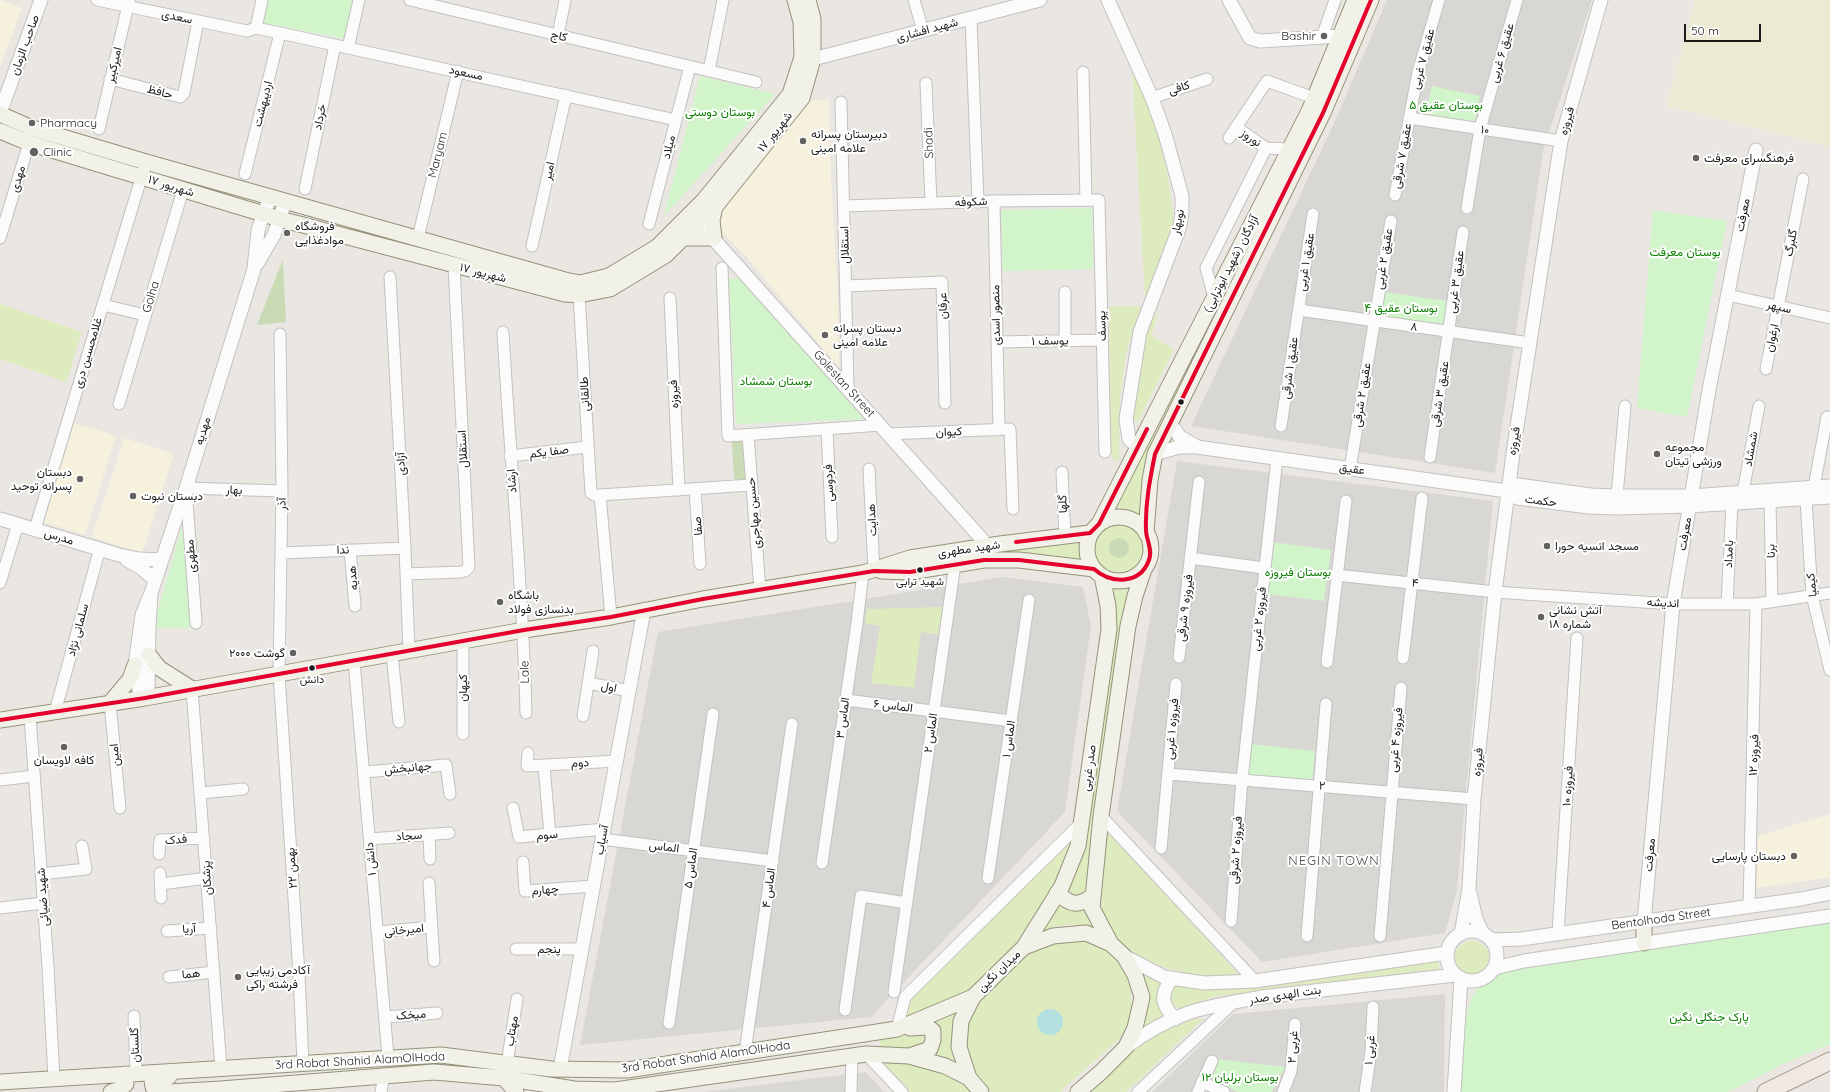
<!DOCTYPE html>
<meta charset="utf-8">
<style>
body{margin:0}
#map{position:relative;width:1830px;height:1092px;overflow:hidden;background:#eae7e2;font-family:Quicksand,sans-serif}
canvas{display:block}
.scale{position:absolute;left:1684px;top:24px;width:77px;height:18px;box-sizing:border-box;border:2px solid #1b1b1b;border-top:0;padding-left:5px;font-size:12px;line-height:14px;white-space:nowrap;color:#1b1b1b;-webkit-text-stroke:3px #fff;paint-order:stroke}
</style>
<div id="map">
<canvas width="1830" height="1092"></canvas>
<div class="scale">50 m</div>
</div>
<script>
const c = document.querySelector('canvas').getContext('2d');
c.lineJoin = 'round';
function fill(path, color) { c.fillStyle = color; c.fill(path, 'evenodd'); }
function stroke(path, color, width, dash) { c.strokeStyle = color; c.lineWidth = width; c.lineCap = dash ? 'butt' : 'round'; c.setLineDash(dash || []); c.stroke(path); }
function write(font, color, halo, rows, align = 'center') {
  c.font = font + ' Quicksand,Vazirmatn,sans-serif'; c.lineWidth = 4; c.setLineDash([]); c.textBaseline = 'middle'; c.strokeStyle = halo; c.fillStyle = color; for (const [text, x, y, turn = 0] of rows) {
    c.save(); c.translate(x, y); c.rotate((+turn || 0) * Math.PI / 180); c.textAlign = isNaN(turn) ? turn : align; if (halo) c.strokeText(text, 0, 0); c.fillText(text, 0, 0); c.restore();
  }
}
fill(new Path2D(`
 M1387,0H1592L1543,151L1495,473L1191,426L1335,121Z
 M1177,461L1493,501L1457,889L1445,933L1262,962L1117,811Z
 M1002,577L1083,587L1091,626L1065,812L871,1017L580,1045L658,632Z
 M1445,994L1444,1092H1152L1233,1014Z
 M866,1072L884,1092H703Z`), '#d9d7d4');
fill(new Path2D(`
 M0,0L22,8L0,67Z
 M829,100L831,180L838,303L839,368L745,255L720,230L721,208L808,101Z
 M74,423L116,436L85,535L44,522Z
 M124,438L174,454L142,553L92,537Z
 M1830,814V877L1757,888L1758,836Z`), '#f6f1dc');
fill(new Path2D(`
 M1695,0H1830V147L1667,106Z`), '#edead4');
fill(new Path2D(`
 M1132,68L1153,114L1166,165L1174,221L1145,299Z
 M0,304L82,332L66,382L0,359Z
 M1109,306H1141L1127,350L1120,395L1119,462L1111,458Z
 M1154,314L1158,315L1151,336L1174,349L1138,422L1131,418L1144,335Z
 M1177,379L1182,382C1170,406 1153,432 1146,458C1141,478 1142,500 1142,520L1125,512L1109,514Z
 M1092 548a27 27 0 1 1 54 0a27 27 0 1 1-54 0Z
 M1083,539L1080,548L1083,564L928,559Z
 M1136,582L1093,833L1087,874V892L1085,896L1072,897L1069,889L1083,852L1108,584C1119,588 1126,586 1136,582Z
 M943,607L939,635L921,632L914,688L871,683L880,626L865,624L867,609Z
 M1106,830L1239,975L1207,978L1166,968L1132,953L1115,939L1102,910L1101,884Z
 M1074,836L1053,890L1016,947L969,992L906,1022L911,997Z
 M1059,901C1069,914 1075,912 1088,908L1097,931C1076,921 1061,923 1040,933Z
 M1074,939L1088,941L1104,948L1116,960L1128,975L1131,991V1007L1128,1025L1119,1039L1060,1092H992L977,1080L965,1046L966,1028L973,1009L1021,961L1039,947ZM1038,1017L1061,1029L1054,1034H1046L1037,1025Z
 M1455 958a17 17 0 1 1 34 0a17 17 0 1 1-34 0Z
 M1437,961L1440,969L1212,997L1180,1009L1172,1004L1169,997L1175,986L1212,990L1261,986Z
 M1140,970L1163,982C1154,994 1160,1003 1166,1016L1140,1031C1151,1008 1150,993 1140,970Z
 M961,1009L953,1052L956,1067L928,1056L938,1051L942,1034L938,1024L929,1023L948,1016Z
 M1204,1018L1126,1092H1087C1112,1068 1138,1039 1171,1026C1181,1021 1193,1020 1204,1018Z
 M916,1033L925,1035L926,1043L915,1050L881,1048L880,1040Z
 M878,1059C915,1062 944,1066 972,1092H910Z`), '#ddebbe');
fill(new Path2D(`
 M283,259L286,322L257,325Z
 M744,440L746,479H734L732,441Z
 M1109 548a10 10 0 1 1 20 0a10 10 0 1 1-20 0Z`), '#c9dbb5');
fill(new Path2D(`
 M267,0H354L347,39L263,23Z
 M700,76L775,94L664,216Z
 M1432,86L1480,96L1474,126L1424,118Z
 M1092,208L1093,269L1003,271L1001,210Z
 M1653,210L1727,221L1687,417L1637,408Z
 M740,278L864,419L736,424L729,279Z
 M1384,292L1447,301L1443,328L1380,319Z
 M182,526L191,628H153Z
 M1273,542L1331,550L1324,601L1266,594Z
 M1251,744L1315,751L1312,782L1248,776Z
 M1830,923V1044L1781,1065L1728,1092H1460C1461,1068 1462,1007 1477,989C1482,983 1489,978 1495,972Z
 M1217,1059L1285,1067L1272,1092H1238L1208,1079Z`), '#d1f4ca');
fill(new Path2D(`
 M1037 1022a13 13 0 1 1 26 0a13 13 0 1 1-26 0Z`), '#b3dfe1');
const minor = new Path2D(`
 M97,0L247,31L256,28L280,33L676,120
 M410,0L756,82
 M914,0L923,31
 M971,18L978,202
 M256,28L262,0
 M558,35L565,0
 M1322,37L1335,0
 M348,48L359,0
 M709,71L723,0
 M1083,72L1086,200
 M110,79L180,97L184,93L198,21
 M926,83L931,203
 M1152,98L1207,79
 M841,102L848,388
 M1409,118L1561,141
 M1236,127L1266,148
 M99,129L129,1
 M1229,138L1267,81L1314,98
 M1266,148L1289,149
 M245,174L280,33
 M305,189L335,45
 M1395,195L1418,72L1439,0
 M994,201L999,430
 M844,206L994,201L1099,200L1105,452
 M1467,208L1480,129L1517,0
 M649,224L689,70
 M0,238L29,143
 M418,238L458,71
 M532,246L566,95
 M722,268L728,436L881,425
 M390,277L405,548L409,651
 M846,286L942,282L945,403
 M1065,292V341
 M579,295L591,493L594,495H600L751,485
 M1728,295L1830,318
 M1214,297L1206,268L1266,148
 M670,298L679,490
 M103,305L145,315
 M1299,310L1530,343
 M503,332C510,459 523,586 526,713
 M280,334L282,491L279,674L299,974L303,1063
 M997,342L1102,340
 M1766,369L1803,179
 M119,404L183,190
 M1281,426L1313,214
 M827,429L832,537
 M888,434L1010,429L1013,509
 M748,435L760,590
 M510,456L587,447
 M1430,457L1463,232
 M869,469L874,571
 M1350,469L1391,221
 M1062,472L1065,537
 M1814,487L1827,417
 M695,489L700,564
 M1743,492L1759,406
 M600,495L611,617
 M1617,496L1625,406
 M1806,499L1812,595L1830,670
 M1770,501L1772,601
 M35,529L146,162
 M350,550L355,606
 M281,553L405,548
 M1190,558L1264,568
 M406,574L461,572L465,571L469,567L454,266
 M1336,575L1495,592L1673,604H1756L1830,593
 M0,583L18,524
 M1727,604L1732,504
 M196,623L186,488L282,491
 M463,642V734
 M392,654L399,722
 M1179,657L1199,482
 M1403,658L1422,498
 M354,661L388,1057
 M1327,662L1346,501
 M588,683L630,691
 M192,689L221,1068
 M846,700L1011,721
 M110,703L120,808
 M55,712L100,548
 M30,716L48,967L54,1078
 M583,716L593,651
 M528,753L527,766L617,761
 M544,766L550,835
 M365,772L446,765L450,794
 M1169,774L1474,799
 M0,780L34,776
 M201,793L243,789
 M513,808L519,837L604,829
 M1101,816L1255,981
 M429,834L430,859
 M370,839L449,833
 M602,839L773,861
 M1161,848L1176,684
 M159,854L160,840L204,838
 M523,862L525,891L594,886
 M822,863L857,623L863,573
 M160,873L161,898
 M41,874L86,869L82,846
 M988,878L1029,600
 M429,883L434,961
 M161,884L207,878
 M1749,907L1756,604
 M0,908L43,903
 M1231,921L1242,780L1277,458
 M167,931L211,928
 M378,932L431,927
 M1558,933L1577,638
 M1307,936L1326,704
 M1380,936L1401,688
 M516,949H582
 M169,977L214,972
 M894,992L955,564
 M845,1010L861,896L907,903
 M134,1016L136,1073
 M385,1017L437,1013
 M669,1023L713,714
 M897,1029L905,997L1081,823
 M745,1052L792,724
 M866,1054L902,1092
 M507,1064L517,999
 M1202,1082L1224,1092
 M381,1092L384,1076
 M851,1092L852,1055
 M1138,1092L1234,1002
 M1198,1092L1212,1061
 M1283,1092L1291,1071L1295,1024
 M1365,1092L1371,1051L1373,1007`);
const tertiary = new Path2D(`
 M1108,0L1152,98L1165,134L1182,196V213L1180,226L1140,332L1126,419L1129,439L1137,447
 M1229,0L1250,38L1260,41L1340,36
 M804,58L813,59L1040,0
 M0,113L41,0
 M692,215L988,546
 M257,264L274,235L285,202
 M1170,423L1180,437L1196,446
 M1155,454L1179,447H1197L1507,491L1517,498L1589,507L1616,508L1690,506L1830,497
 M1507,491L1518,485L1591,495L1617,496H1691L1830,486
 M0,519L119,555L139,559L162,560
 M127,560L141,568L155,580
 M151,593L149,626L148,689L145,698L139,690L135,665L142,615L151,593L186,488L254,269L258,230L270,197
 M1470,893L1476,919L1483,934
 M1644,922L1673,604L1709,390L1756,150
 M1447 956a25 25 0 1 1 50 0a25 25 0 1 1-50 0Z
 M1461,934L1469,888L1474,799L1495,592L1514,446L1561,141L1601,0
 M1492,940L1521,939L1801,899L1830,893
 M1124,956L1164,977L1204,983L1255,981L1447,953
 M1495,968L1524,961L1830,916
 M1172,978C1160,995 1161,1004 1175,1019
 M1126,1047C1145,1033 1166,1021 1188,1013C1211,1005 1237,1002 1261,997L1455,975
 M560,1069L644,610
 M1454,1092L1461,979`);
const secondary = new Path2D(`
 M0,114L32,128L146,162L565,280L580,283L609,276L657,247L704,200L790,94L802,57L801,22L795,0
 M0,131L29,143L280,219L565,294L579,295L610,289L666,255L715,207L802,98L813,59V19L808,0
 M684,238H714L712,220L715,207
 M1087 549a32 32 0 1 1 64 0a32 32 0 1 1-64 0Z
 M1099,524L1309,111L1355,0
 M1146,533L1150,480L1155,454L1323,113L1371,0
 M881,571L910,572L984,560H1019L1094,569
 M149,655L159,668L192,689
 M110,703L130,679L135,665
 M0,720L145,698L524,630L611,617L703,599L863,573L910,558L1000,544L1090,533
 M1057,893C1071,905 1077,907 1093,896
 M1644,922V943
 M1111,944L1092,908L1101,816L1128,626L1135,596L1144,569
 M1024,947L1062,886L1078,846L1109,629L1108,606L1102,576
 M909,1056L930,1049L933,1040V1031L928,1027L910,1028
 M504,1078L516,1092
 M0,1082L441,1055L551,1069L627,1070L897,1029L973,997
 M111,1092L120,1089L126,1084L125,1074
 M159,1092L153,1087L152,1080L169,1077
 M168,1092L221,1089L434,1072L504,1078L574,1089L615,1090L866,1054L909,1056L945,1066L969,1078
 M981,1092L969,1078L959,1047L961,1021L973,997L1024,947L1053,936L1086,933L1111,944L1124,956L1135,975L1142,997L1141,1002L1135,1028L1126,1047L1101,1072L1078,1092`);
const primary = new Path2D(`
 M1766,1092L1830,1061`);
stroke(minor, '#c2c1bf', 13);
stroke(tertiary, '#c2c1bf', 15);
stroke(secondary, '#94927b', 17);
stroke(primary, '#a09080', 19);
stroke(minor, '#fcfbfb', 11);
stroke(tertiary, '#fcfbfb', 13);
stroke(secondary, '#f2f1e8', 15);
stroke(primary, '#f0e8e2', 17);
stroke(new Path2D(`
 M1016,542L1090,533L1099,524L1147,429
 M0,720L145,698L524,630L611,617L703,599L874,571L910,572L984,560H1019L1094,569C1111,584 1140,585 1149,560C1153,549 1146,540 1146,530C1145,504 1150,479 1155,454L1323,113L1371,0`), '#e4002b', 4);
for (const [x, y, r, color] of [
 [1324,36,4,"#636261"],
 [32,123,4,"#636261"],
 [803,141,4,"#636261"],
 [34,152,5,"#636261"],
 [1696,158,4,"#636261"],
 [287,233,4,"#636261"],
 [825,335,4,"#636261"],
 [1181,402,3.5,"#1b1b1b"],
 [1657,454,4,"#636261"],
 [80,479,4,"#636261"],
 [133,496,4,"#636261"],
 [1547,546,4,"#636261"],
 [920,570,3.5,"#1b1b1b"],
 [500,602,4,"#636261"],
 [1541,617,4,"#636261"],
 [293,653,4,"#636261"],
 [312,668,3.5,"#1b1b1b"],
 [64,747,4,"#636261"],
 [1794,856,4,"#636261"],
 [238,977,4,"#636261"]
]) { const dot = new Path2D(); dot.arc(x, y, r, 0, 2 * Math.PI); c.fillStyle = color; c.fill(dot); stroke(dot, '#fff', 1.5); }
write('11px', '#1b1b1b', '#fff', [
 ["شهید ترابی",920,582],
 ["دانش",312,680]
]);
write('12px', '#1b1b1b', '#fff', [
 ["سعدی",177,17,12],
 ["شهید افشاری",927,30,-15],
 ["کاج",559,36,13],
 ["صاحب الزمان",25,45,-70],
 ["عقیق ۶ غربی",1502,53,-74],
 ["عقیق ۷ غربی",1423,59,-75],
 ["امیرکبیر",114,65,-77],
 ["مسعود",466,73,12],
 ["کافی",1179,88,-18],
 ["حافظ",160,92,14],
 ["اردیبهشت",263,104,-76],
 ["خرداد",320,117,-79],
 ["فیروزه",1567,121,-75],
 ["۱۰",1485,130,8],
 ["۱۷ شهریور",775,132,-51],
 ["نوروز",1251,138,34],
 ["Shadi",929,143,-92],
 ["میلاد",669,147,-76],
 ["Maryam",438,155,-76],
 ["عقیق ۷ شرقی",1402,156,-80],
 ["امیر",549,171,-77],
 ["مهدی",18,179,-73],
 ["۱۷ شهریور",171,186,17],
 ["شکوفه",971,202,-2],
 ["معرفت",1743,215,-79],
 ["نوبهار",1178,222,-78],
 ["گلبرگ",1791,243,-79],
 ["استقلال",845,245,-91],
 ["عقیق ۲ غربی",1384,259,-81],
 ["عقیق ۱ غربی",1306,262,-81],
 ["آزادگان (شهید ابوترابی)",1231,264,-63],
 ["۱۷ شهریور",483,273,14],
 ["عقیق ۳ غربی",1456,282,-82],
 ["Golha",151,297,-73],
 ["عرفان",943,306,-91],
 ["سپهر",1779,307,13],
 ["منصور اسدی",996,315,-91],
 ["یوسف",1102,326,-92],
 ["۸",1414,327,8],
 ["ارغوان",1772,338,-78],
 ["یوسف ۱",1050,341,-1],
 ["غلامحسین دری",88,353,-73],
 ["عقیق ۱ شرقی",1290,368,-82],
 ["Golestan Street",844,384,48],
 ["طالقانی",585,394,-93],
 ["فیروزه",674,394,-93],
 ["عقیق ۳ شرقی",1440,394,-81],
 ["عقیق ۲ شرقی",1362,395,-81],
 ["مهدیه",203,431,-73],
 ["کیوان",949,432,-2],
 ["فیروزه",1514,441,-81],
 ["استقلال",463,449,-93],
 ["شمشاد",1751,449,-80],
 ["صفا یکم",549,452,-7],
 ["آزادی",401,464,-93],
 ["عقیق",1352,469,8],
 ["ارشاد",512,481,-94],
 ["فردوسی",829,483,-93],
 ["بهار",234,490,2],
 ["حکمت",1541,501,7],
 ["آذر",282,504,-89],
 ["گلها",1063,504,-92],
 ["حسین مهاجری",754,513,-95],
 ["هدایت",872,520,-93],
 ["صفا",698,526,-94],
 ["معرفت",1685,534,-80],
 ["مدرس",59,537,17],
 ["شهید مطهری",969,549,-8],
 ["ندا",343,550,-2],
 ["برنا",1771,551,-91],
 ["بامداد",1729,554,-88],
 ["مطهری",191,556,-94],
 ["هدیه",353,578,-95],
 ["۴",1415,583,6],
 ["کیمیا",1812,585,-96],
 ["اندیشه",1663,603,3],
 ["فیروزه ۹ شرقی",1185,608,-83],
 ["فیروزه ۲ غربی",1259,619,-84],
 ["سلمانی نژاد",78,630,-75],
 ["Lale",525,672,-91],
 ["اول",609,687,11],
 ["کیهان",463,688,-90],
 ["الماس ۶",893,706,7],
 ["الماس ۳",843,718,-82],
 ["فیروزه ۱ غربی",1172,729,-85],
 ["الماس ۲",931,733,-82],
 ["الماس ۱",1009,739,-82],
 ["فیروزه ۴ غربی",1396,740,-85],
 ["امین",115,755,-95],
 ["فیروزه ۱۲",1754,755,-88],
 ["فیروزه",1478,762,-85],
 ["دوم",580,763,-3],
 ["جهانبخش",408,768,-5],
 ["صدر غربی",1089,768,-82],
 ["۲",1322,786,5],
 ["فیروزه ۱۰",1568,786,-86],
 ["سوم",547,835,-5],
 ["سجاد",409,836,-4],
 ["فدک",176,840,-5],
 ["آسیاب",602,840,-79],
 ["الماس",664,847,7],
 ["فیروزه ۲ شرقی",1236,850,-86],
 ["معرفت",1650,855,-85],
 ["دانش ۱",371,859,-95],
 ["۲۲ بهمن",292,868,-94],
 ["الماس ۵",691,868,-82],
 ["پزشکان",207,878,-94],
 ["الماس ۴",769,888,-82],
 ["چهارم",545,890,-5],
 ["شهید ضیائی",43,897,-94],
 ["Bentolhoda Street",1661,919,-8],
 ["آریا",189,929,-4],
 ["امیرخانی",404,930,-6],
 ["پنجم",549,949],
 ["میدان نگین",999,971,-44],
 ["هما",191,974,-6],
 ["بنت الهدی صدر",1285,995,-8],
 ["میخک",411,1015,-4],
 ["مهتاب",512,1031,-81],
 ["گلستان",135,1045,-92],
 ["۲ غربی",1293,1047,-86],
 ["۱ غربی",1370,1050,-85],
 ["3rd Robat Shahid AlamOlHoda",706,1057,-8],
 ["3rd Robat Shahid AlamOlHoda",360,1061,-3]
]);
write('12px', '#1b1b1b', '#fff', [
 ["Bashir",1316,36,"right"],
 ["Pharmacy",40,123],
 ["دبیرستان پسرانه",811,134],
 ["علامه امینی",811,148],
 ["Clinic",43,152],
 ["فرهنگسرای معرفت",1704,158],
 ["فروشگاه",295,226],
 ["موادغذایی",295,240],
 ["دبستان پسرانه",833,328],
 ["علامه امینی",833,342],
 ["مجموعه",1665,447],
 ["ورزشی تیتان",1665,461],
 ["دبستان",72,472,"right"],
 ["پسرانه توحید",72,486,"right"],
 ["دبستان نبوت",141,496],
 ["مسجد انسیه حورا",1555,546],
 ["باشگاه",508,595],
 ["بدنسازی فولاد",508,609],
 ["آتش نشانی",1549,610],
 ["شماره ۱۸",1549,624],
 ["گوشت ۲۰۰۰",285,653,"right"],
 ["کافه لاویسان",64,760,"center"],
 ["دبستان پارسایی",1786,856,"right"],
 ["آکادمی زیبایی",246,970],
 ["فرشته راکی",246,984]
], 'left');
write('12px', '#0c8002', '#fff', [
 ["بوستان عقیق ۵",1446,105],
 ["بوستان دوستی",720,112],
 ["بوستان معرفت",1685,252],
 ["بوستان عقیق ۴",1401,308],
 ["بوستان شمشاد",776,381],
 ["بوستان فیروزه",1298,572],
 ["پارک جنگلی نگین",1709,1017],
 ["بوستان برلیان ۱۲",1240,1077]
]);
c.letterSpacing = '1px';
write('13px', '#4e4e4e', '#fff', [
 ["NEGIN TOWN",1334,861]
]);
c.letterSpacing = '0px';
</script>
